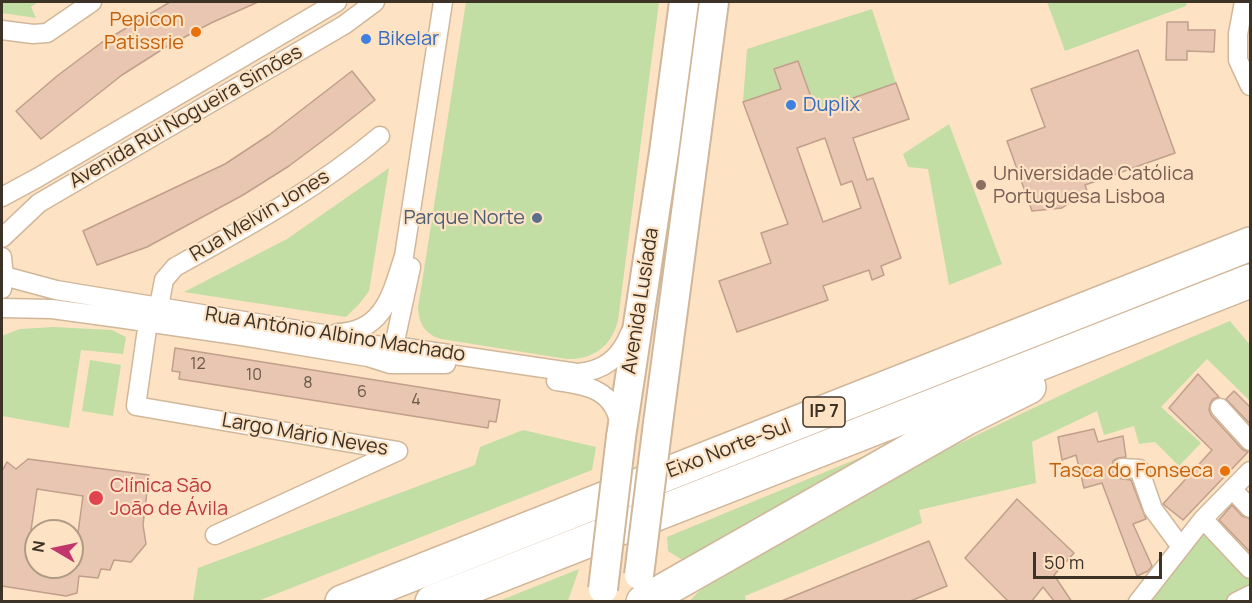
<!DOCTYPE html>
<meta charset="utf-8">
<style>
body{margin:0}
#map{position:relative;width:1252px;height:603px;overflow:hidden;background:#fde2c4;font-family:Manrope,sans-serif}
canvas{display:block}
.frame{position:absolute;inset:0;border:3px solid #3c3226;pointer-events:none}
.north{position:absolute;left:24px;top:519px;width:60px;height:60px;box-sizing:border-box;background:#fde2c4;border:2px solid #b09c85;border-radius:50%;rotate:279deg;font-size:16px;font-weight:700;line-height:24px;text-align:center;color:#3c3226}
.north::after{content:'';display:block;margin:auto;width:21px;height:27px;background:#c1366d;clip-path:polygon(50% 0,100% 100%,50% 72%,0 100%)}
.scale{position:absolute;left:1033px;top:552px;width:129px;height:27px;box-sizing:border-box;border:3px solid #3c3226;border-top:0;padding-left:8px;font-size:18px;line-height:21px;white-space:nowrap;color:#3c3226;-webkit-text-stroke:4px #fde2c4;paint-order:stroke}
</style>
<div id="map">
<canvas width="1252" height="603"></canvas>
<div class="frame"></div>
<div class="north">N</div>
<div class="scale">50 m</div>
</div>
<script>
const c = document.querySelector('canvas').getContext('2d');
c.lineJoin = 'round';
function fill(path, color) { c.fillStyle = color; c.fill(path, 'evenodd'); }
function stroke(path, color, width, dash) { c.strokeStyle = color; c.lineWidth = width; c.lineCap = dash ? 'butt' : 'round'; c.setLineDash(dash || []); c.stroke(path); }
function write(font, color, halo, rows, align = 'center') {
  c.font = font + ' Manrope,sans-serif'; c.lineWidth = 4.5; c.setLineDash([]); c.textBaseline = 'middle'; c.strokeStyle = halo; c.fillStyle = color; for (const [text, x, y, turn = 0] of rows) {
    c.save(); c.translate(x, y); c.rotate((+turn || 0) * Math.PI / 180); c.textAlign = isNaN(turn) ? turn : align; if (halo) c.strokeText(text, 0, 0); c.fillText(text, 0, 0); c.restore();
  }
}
fill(new Path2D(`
 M2,2H38L31,7L36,18L2,13Z
 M466,2H659L618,320C612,346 593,360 567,359L441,339C425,334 419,324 418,308Z
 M1047,2H1187L1186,6L1065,51Z
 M872,9L896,83L837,104L820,124L798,61L774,69L781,89L743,102L747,49Z
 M949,124L1002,264L949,285L928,169L908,167L903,154Z
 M389,168L369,291L360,303L346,317L184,292L287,239Z
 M1230,321L1250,345V398L1249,400L1207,359L1161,407L1201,443L1179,466L1155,442L1139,444L1134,426L1104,435L1097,411L1032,442L1036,483L919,510L922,523L745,596L746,601L689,602C722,563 789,532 834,508C963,439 1095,377 1230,321Z
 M53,327L112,330L126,337L123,354L81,350L69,428L2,416V336L20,329Z
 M90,360L121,365L113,416L82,411Z
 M523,430L596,447L592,470L258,601H193L198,568L475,465L480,447Z
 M898,442L687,563L668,551L667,537Z
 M1203,519L1250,579V595L1236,601L1138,602Z
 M579,569L568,601H499Z`), '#c2dea4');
const building = new Path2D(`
 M170,2H258L211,23L166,47L122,75L41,139L16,111L57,76L101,43Z
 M1167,22H1188V30H1215L1214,52L1187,51V60H1166Z
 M1138,50L1175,153L1085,185L1087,191L1062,208L1032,211L1007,141L1045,127L1031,89Z
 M798,61L816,111L896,83L909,119L853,138L867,180L873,178L901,258L881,266L884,275L872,280L869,270L823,286L828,300L737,332L719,281L771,263L761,233L788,224L743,102L781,89L774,69ZM825,138L841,185L852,181L861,208L823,222L797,148Z
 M352,71L375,100L333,133L289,166L243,195L147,247L97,265L83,231L225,164L269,135Z
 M175,348L500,400L496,422L489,421L488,428L179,379L180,372L172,371Z
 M1198,374L1219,397L1213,399L1210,404L1209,410L1211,415L1242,449L1248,452L1183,520L1163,504L1212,450L1169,408Z
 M1234,391L1251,408V425L1226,399Z
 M1094,429L1098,442L1123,436L1126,457L1118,458L1113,461L1112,472L1116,478L1131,480L1146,519L1133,524L1152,566L1148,571L1137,576L1102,483L1084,488L1076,455L1062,460L1058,437Z
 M28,459L149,475L143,525L146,544L131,562L114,560L110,570L101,569L98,578L79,576L77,593L66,596L2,586V471L7,462L16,469ZM37,489L83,496L78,533L72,531V567H36V538L29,544Z
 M1017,499L1074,553L1054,575L1072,602H1055L1043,587L1031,602H1009L965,558Z
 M1232,505L1242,516L1251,519V553L1219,520Z
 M929,541L947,586L908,602H779Z`);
fill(building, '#e9c6b1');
stroke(building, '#c19f8a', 1.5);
const street = new Path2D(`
 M1244,2L1238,34V60L1250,86
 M2,30L33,34L47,33L92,2
 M2,197L37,178L337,2
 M2,238L39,203L344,25L375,2
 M2,257L4,276L2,289
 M4,276L56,290L323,334L370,345L394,346L577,373C604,371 620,358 630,333
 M159,306L164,280L175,267C247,227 317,189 380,136
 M2,308L52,309L118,318L242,336L368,357L390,364H446
 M148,322L136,406L398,451L215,535
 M337,333C384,332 392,293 404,256L443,2
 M384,353L394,346L411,267
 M556,381C588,386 614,389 620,426
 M1220,408L1250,441
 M1122,468L1139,469L1153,509L1181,547
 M1232,489L1250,508
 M1203,519L1250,569
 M1138,602L1203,519L1250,471
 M1236,602L1250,595`);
const primary = new Path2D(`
 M658,423L714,2
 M621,437L664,152L684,2`);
const highway = new Path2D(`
 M342,602L1250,244
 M432,602L1250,281
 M643,602L967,418L1029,387`);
stroke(street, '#d1b79a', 21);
stroke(primary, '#d1b79a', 32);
stroke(highway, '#d1b79a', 36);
stroke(street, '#fff', 18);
stroke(primary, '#fff', 28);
stroke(highway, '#fff', 33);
const primaryBridge = new Path2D(`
 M639,575L658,423
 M603,589L621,437`);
stroke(primaryBridge, '#d1b79a', 32, []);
stroke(primaryBridge, '#fff', 28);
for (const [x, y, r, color] of [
 [196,32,6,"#e8710a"],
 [366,39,6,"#3f7fe0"],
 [791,105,6,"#3f7fe0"],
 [981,185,6,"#8d6e63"],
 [537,218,6,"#5c6f8a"],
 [1225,471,6,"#e8710a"],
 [96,498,8,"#e0444e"]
]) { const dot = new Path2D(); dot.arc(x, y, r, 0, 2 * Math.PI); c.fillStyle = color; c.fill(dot); stroke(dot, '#fde2c4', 2); }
write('16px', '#675749', null, [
 ["12",198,365],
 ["10",254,376],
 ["8",308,384],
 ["6",362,393],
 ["4",416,401]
]);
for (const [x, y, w] of [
 [824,412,42]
]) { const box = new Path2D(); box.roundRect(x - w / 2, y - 15, w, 30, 4.5); c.fillStyle = '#fde2c4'; c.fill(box); stroke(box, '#3c3226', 1.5); }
write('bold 18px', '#3c3226', null, [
 ["IP 7",824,412]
]);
write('20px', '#c56008', '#fde2c4', [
 ["Pepicon",184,20],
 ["Patissrie",184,43],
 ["Tasca do Fonseca",1213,471]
], 'right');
write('20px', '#366cbe', '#fde2c4', [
 ["Bikelar",378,39],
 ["Duplix",803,105]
], 'left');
write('20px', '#3c3226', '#fde2c4', [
 ["Avenida Rui Nogueira Simões",186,117,-30],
 ["Rua Melvin Jones",260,216,-31],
 ["Avenida Lusíada",641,301,-81],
 ["Rua António Albino Machado",335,335,9],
 ["Largo Mário Neves",305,435,10],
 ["Eixo Norte-Sul",729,449,-21]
]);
write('20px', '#785e54', '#fde2c4', [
 ["Universidade Católica",993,174],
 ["Portuguesa Lisboa",993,197]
], 'left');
write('20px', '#4e5e75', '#fde2c4', [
 ["Parque Norte",525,218]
], 'right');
write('20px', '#be3a42', '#fde2c4', [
 ["Clínica São",110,486],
 ["João de Ávila",110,509]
], 'left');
</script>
